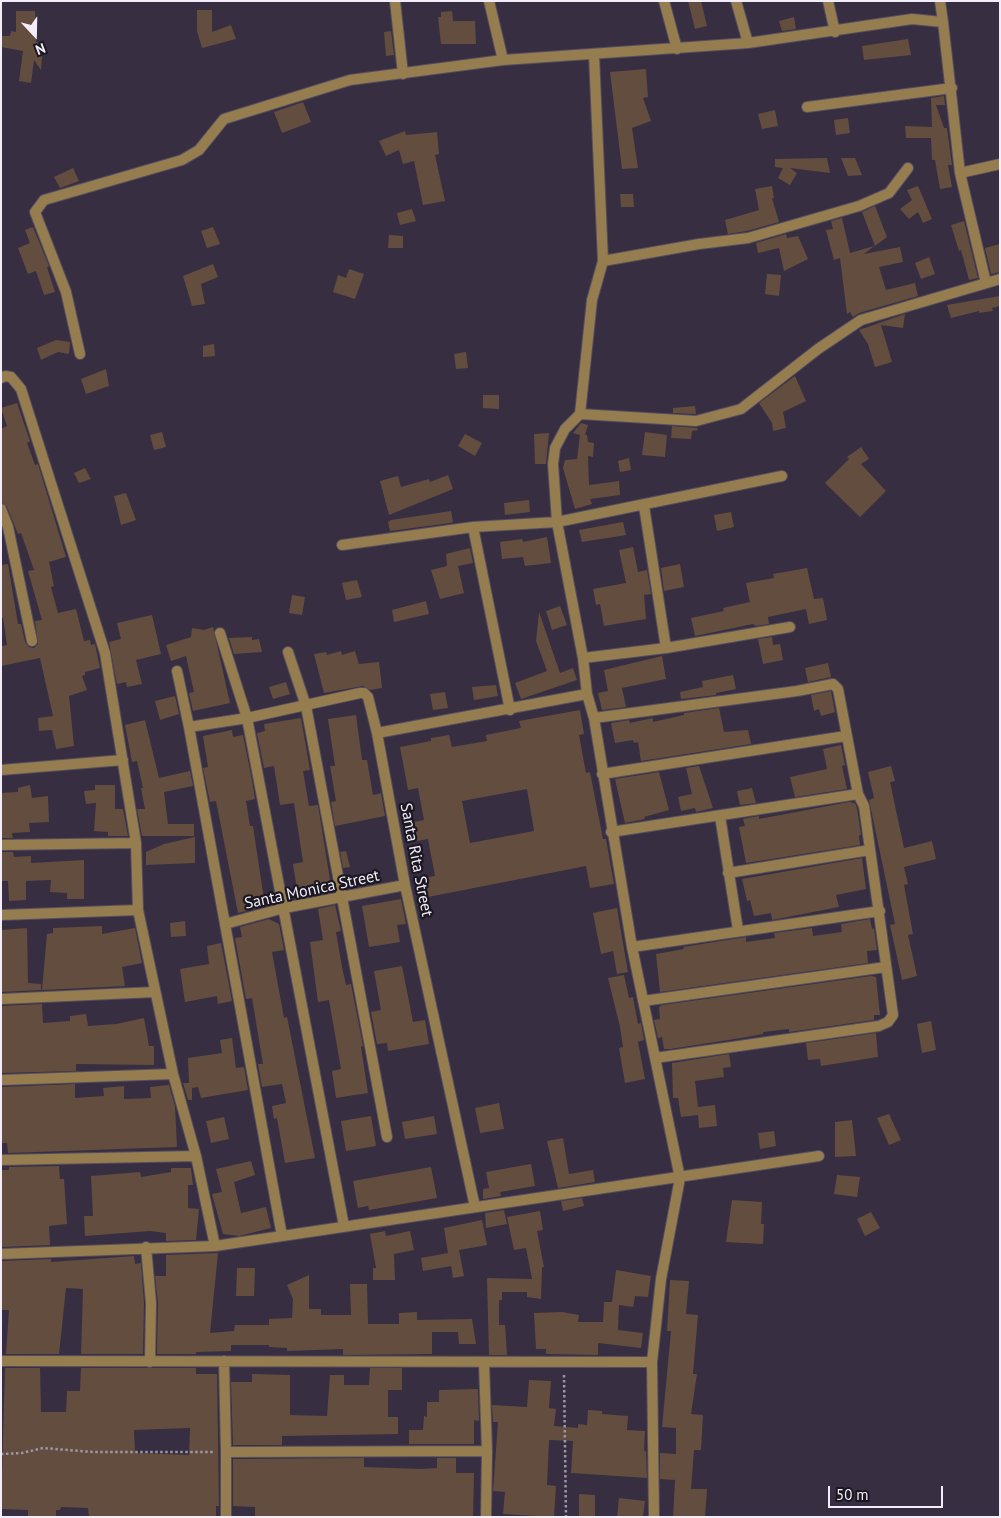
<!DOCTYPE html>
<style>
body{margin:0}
#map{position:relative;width:1001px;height:1518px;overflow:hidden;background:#372e41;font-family:"PT Sans",sans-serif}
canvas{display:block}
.frame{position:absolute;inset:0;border:2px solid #f3edfa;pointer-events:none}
.north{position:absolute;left:10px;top:10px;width:50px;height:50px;-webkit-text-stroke:4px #1c1821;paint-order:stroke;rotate:159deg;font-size:14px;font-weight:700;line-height:20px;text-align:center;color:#f3edfa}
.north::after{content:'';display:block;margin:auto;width:18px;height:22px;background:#f3edfa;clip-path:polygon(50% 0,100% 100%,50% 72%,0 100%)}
.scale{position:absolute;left:828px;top:1486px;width:115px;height:22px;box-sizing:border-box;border:2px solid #f3edfa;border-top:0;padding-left:6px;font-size:15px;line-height:18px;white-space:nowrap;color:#f3edfa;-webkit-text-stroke:4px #1c1821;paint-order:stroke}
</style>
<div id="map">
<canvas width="1001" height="1518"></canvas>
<div class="frame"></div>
<div class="north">N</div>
<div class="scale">50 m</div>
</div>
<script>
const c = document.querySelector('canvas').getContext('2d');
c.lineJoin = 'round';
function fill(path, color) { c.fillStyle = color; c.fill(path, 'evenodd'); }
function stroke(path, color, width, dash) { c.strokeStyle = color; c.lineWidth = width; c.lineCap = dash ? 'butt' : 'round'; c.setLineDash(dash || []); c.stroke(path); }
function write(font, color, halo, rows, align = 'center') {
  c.font = font + ' "PT Sans",sans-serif'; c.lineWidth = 4.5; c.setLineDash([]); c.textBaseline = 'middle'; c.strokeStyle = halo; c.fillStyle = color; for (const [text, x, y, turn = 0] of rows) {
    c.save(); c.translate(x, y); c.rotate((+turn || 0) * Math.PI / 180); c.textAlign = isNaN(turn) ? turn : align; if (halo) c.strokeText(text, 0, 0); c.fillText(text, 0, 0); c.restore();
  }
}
fill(new Path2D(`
 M688,1H701L707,26L695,29Z
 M197,10H212V32L231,25L236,39L202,48L197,31Z
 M16,11H35L36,42H43L41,70L34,60L31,83L19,81L23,51L1,47V36H10L11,31L16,32Z
 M452,11L453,21H475L476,44H441L438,17H441V12Z
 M794,17L796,29L782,31L779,21Z
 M391,31L394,55L386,56L384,32Z
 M908,39L911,55L864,60L862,46Z
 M646,69L648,97L643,98L651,121L632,128L638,168L622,169L610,72Z
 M944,96L945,105H936L944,128H947L952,165H948L952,187L940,189L935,160H932L931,138H906L905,126L932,127L931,98Z
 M303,102L311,122L282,133L274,112Z
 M775,110L778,126L762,129L758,114Z
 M848,118L850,133L836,135L834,120Z
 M405,131L406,135L437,132L439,154L435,155L445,201L423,205L414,161L403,164L399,150L386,156L379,141Z
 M827,158L830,173L790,168L797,173L790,185L778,178L783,168L775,167V159Z
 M841,158H855L862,175L848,176Z
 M73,168L79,181L60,188L54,177Z
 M772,186L774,198H772L779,222L747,231L728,234L725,220L759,210L755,189Z
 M918,186L932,219L923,223L918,212L909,219L900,209L912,200L907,190Z
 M620,194H633L634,207H621Z
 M875,206L887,237L875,246L862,212Z
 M412,209L416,221L400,225L397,213Z
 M842,218L850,253L874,246L864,254L900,247L903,262L879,267L886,290L915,283L918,296L859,313L853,317L850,312L847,314L840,258L834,260L826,230L833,229L831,221Z
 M964,221L978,278L969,280L961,250L959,251L951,225Z
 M33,227L49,266L47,267L55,292L44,295L36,271L28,274L18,248L30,243L25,230Z
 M213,227L220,244L207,248L201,231Z
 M786,234L787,238L798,236L808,259L784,271L779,248L758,253L756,243Z
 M389,235L403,236V248H388Z
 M1000,244V272L991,274L985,248Z
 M929,257L935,274L921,279L915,263Z
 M213,264L218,277L201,284L205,304L192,306L183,276Z
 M349,269L364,274L355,299L333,292L338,275L346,278Z
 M767,274L781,275L779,296L765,294Z
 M1000,296V306L992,308L993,311L979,313V311L951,318L947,305Z
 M905,314L903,328L881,325L892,362L875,367L868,344L859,330Z
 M56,340L70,342L69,354L58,352L41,360L37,348Z
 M214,344L215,356L203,357V346Z
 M466,352L468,368L456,369L454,354Z
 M106,369L109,386L86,394L81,379Z
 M795,376L806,401L783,412L786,428L773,431L772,423L759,403Z
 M483,395H499V409L483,408Z
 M17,403L30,441L27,443L35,465L38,464L66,557L49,562L54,586L51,587L58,613L76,609L84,641L90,640L91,645L95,644L100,668L85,672V675L82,676L87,690L69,696L74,746L56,749L52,730L39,731L38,718L53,716L40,658L1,666V646L7,645L3,618H1V565L8,564L18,624H21L25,642L29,647L34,648L38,644L35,621L42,620L28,571L34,570L21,533L18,534L7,507L1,502V429L7,426L1,408Z
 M695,406L696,414L673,413V408Z
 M581,423L588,425L585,435H587L588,442L594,443L593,457L588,456L589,485L619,481L620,495L590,499L592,504L575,509L563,468L565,460L577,459L580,435L573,433Z
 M672,426L697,428L698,430L692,431L691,439L671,438Z
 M162,432L166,447L154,450L150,435Z
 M645,432L667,435L665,457L642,455Z
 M549,433L546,464H535L534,434Z
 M465,434L482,443L475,456L458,446Z
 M861,447L869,459L861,464L886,491L860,517L825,483L849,459L847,457Z
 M629,458L631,470L620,472L618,461Z
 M85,468L91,479L79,483L74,473Z
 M448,475L453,489L389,515L380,481L398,476L401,487L429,479L430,482Z
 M126,493L136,520L121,525L114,496Z
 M529,500L530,512L505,515L504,503Z
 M451,511L453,522L450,523L390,531L388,522L391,520Z
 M731,512L734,527L717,531L714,515Z
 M623,522L626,535L582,542L579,530Z
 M547,537L551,563L525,566L523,557L502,559L500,542L522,539L523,542Z
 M633,547L638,572L647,570L651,594L644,595L646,619L604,626L600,604L596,605L593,589L626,583L619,550Z
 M470,548L473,563L458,566L464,593L440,599L431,570L447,566L446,554Z
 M680,564L684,587L664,591L661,568Z
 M807,568L814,599L823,598L827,620L809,624L806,609L768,617L769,624L756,626L753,624L695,636L691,618L724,611L723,608L750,602L746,583L774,578L773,574Z
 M357,580L362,597L346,600L342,583Z
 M292,595L305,597L302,615L289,613Z
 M426,601L429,614L394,622L392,610Z
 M560,606L567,625L552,630L546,611Z
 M539,612L560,673L573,668L577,680L521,699L515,683L547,671L536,641Z
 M152,615L161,654L136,660L142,684L127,687L126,682L117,684L109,642L121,639L117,623Z
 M213,627L230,703L193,711L189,693L194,692L186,656L171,661L166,645L191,637L192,628L204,630Z
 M252,637V640L259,639L262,652L234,654L229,638Z
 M772,637L773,645L780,644L783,660L763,664L758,639Z
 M341,651L342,655L355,651L359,664L379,662L382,688L370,690L363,686L324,693L314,654L326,652L327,655Z
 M662,656L666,679L622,688L626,707L602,710L598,693L608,691L604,670Z
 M828,663L831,677L808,682L805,668Z
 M733,675L736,689L716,693V695L681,699L680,692L703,687L702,681Z
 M286,682L290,694L273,699L269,687Z
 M496,685L498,696L474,700L472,687Z
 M831,691L835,712L821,716L819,709L814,711L811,695Z
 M445,692L448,708L433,710L430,694Z
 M175,696L179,714L160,720L155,701Z
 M719,708L724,732L748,730L751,744L641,761L638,742L634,743L633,740L615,743L611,723L629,720L630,723L653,718V722L684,715V713Z
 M580,710L584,734L579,735L586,773L590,772L603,839H606L614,884L590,888L586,866L428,897L424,878L435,876L428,839L417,841L414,822L424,820L418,788L408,790L400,747L431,741V738L449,735L452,747L487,741L486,735L521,728L519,721ZM527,789L534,831L470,843L462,801Z
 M356,715L362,760H367L373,795L381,793L385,816L335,826L331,802L336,801L330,766H335L328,719Z
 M301,718L310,770L303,771L309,806L318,805L332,892L298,896L293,864L303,862L294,803L280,805L274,766L264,768L257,733L265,731L264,724Z
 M145,720L159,778L190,771L193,786L164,792L168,824H194V836H142L137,809H145L141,788H143L137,761L132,762L125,725Z
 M232,730L233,737L243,735L252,780L255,799L246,801L250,826H253L265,906L238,913L216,801L210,802L203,768L208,767L203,736Z
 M841,745L845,765L842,766L847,789L795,797L790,777L827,769L823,749Z
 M699,766L713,808L696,812L695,808L681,811L678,797L692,794L686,768Z
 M891,766L895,781L890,782L904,848L932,841L936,859L904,867L908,884L904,885L913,934L908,935L917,976L902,980L890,925L895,924L869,800L874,798L868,772Z
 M659,772L669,810L644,817L645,819L625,823L615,779Z
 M30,785L32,798L48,796L49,822L29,823L30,832L12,833L13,838H1V793L18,792V788Z
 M95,785H115V809H123L128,836H108V832L94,831L96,803L86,804L84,791L95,790Z
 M752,788L756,803L740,805L737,791Z
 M849,802L855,803L857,808L861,835H859L860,845L746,863L739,827L745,826L743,819L759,816V819Z
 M195,837V863L146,865V852L164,844Z
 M346,851L350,867L343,868L340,852Z
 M1,852H13L14,857L31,856V863L84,860V899H67V893L50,892L51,880L26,881V900L9,901L8,881H1Z
 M862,858L866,889L836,895L839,907L772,920L771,913L754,916L750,900L747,901L742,879Z
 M401,899L406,924L397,925L400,942L369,947L362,906Z
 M335,905L341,931L336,932L342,967L346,985L351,984L363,1046L361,1047L368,1093L336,1098L332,1071L341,1069L329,1000L318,1002L310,942L323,940L318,909Z
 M617,908L628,972L617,974L613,951L601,954L593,913Z
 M269,919L279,924L284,950L272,952L284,1018L287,1017L315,1158L285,1163L277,1118L274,1119L272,1106L286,1103L282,1084L262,1087L258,1064H263L252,998L246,999L235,938L242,937L240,927Z
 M870,919L872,929L874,928L877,950L867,951L868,963L660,992L656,954L684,949L683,947L746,937V942L775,938L774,933L812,928L813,936L842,932L841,924Z
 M185,921L186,936L171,937L170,923Z
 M102,926V934L135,928L142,963L122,967L125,986L42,990L47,934L53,933V928Z
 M27,928L28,983L41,984V990L1,992V930Z
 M221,943L232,1001L218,1004L217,996L185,1002L180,969L209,964L207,946Z
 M402,966L413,1022L425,1020L429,1044L388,1051L387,1043L377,1044L371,1012L381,1010L374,971Z
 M624,975L629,998L633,997L638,1024L641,1023L644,1040L638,1042L645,1079L625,1083L619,1048L623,1047L620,1027L608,978Z
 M871,976L876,977L880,1015H874V1020L789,1032V1029L763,1032V1034L741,1038L670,1049H664L662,1037L658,1038L654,1020L660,1019L659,1007L662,1005Z
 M42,1004L43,1023L70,1021V1016L86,1014L88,1026L116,1024L144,1018L149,1046H154V1065L76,1064V1071L1,1073V1006Z
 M931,1021L936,1050L922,1053L917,1024Z
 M876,1033L878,1057L821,1066L820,1059L808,1060L806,1043Z
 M232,1038L236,1068L244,1067L248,1090L201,1098L198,1087L192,1088V1100H188L183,1083H189L188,1058L222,1053L220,1040Z
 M729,1054L731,1067L723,1068L724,1077L695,1081L698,1107L715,1105L717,1126L699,1128L698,1115L681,1117L678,1098H673L672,1063Z
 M75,1084V1098L104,1096L103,1088L124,1086V1099L151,1098L150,1087L169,1085L175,1106L177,1147L8,1153L7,1143H1V1087Z
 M499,1103L504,1129L480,1133L475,1108Z
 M889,1114L901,1140L889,1145L877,1118Z
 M371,1116L376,1146L346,1151L341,1121Z
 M434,1116L437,1134L405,1139L402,1122Z
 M224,1117L229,1139L211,1143L206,1121Z
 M852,1120L856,1156L835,1157V1122Z
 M774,1131L776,1146L760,1149L758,1133Z
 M563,1138L569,1174L593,1170L595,1182L558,1188L547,1141Z
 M251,1161L255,1175L234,1182L241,1213L266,1207L271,1228L239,1236L223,1234L212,1194L222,1192L216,1169Z
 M531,1164L535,1186L500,1192L501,1196L483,1199V1189L489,1188L486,1172Z
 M59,1166L60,1179H64L67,1224L49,1226L50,1245L1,1247V1170H9V1167Z
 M431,1167L437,1198L369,1210L368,1206L358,1208L353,1181Z
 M171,1168H191L193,1185H188V1208L199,1209L196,1240L166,1241V1233L150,1231L85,1236L84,1216H93L91,1176L140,1172L141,1177L171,1172Z
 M837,1175L860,1177L857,1197L834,1194Z
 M582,1198L584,1206L563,1211L561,1201Z
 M732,1200L762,1202L761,1224H764L763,1244L726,1242Z
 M504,1210L507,1224L486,1228L485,1213Z
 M540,1211L543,1230L537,1231L544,1267H542L541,1299L527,1297V1292H502V1300H499V1325H505L507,1355H489L487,1278L532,1279L526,1248L514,1250L507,1217Z
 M871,1212L880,1228L865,1236L857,1219Z
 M482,1220L487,1245L459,1250L464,1276L453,1278L451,1266L423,1271L421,1258L448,1253L444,1228Z
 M385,1231L386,1236L410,1231L414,1250L394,1254L395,1280H373V1268H376L370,1234Z
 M218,1253L210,1333L234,1331L235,1325H269V1319L292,1318L293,1299L287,1285L309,1275V1309H321V1315H351L350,1284H367L368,1324H399V1313L417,1312V1320L472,1319L476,1344H459L458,1332H432V1354L343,1355V1349L287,1351V1348L269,1347V1345H231V1351L196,1352V1354H157L158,1303L155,1276H166V1255Z
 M134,1256L135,1264L141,1263L144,1303L143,1354H81L83,1289L66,1288L59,1354H6L9,1310H1V1261L51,1259V1262Z
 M237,1268H255L254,1296H236Z
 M616,1270L651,1276L648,1297L635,1296L633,1307L619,1305L618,1330L643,1333L641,1348L598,1343V1355L546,1354V1349H536L534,1313L562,1312L579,1315L578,1322H603L604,1302H612Z
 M670,1280L689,1281L686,1314L698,1315L693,1374H697L691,1414L703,1415L701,1450H694L691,1489H707L705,1517H673L675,1480L660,1479V1453L676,1454V1428L662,1427L671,1331H667Z
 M5,1368H40L41,1412H66L67,1391H80L81,1368H196V1374H217L219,1506H216V1516L89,1517L88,1508L61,1507L60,1510H56V1517H28V1510L1,1509ZM190,1428L189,1455L135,1453L134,1430Z
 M370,1368H402V1390H388V1417H398V1434L282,1436V1445H233L231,1382H252V1374L290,1375V1415L327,1416L330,1375H344V1385H369Z
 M529,1380L551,1381L549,1408L556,1409L554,1426L578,1428V1424L587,1425L588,1410L602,1411V1414L628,1416L627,1430L645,1431L644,1450L646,1452L647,1478L571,1473L573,1441L549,1440L547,1485L556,1486L554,1517L503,1514L505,1492L493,1491L498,1422H493L492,1405L527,1407Z
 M478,1389L479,1421L474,1420V1444H409V1430H423L424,1416L427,1417V1402H439V1390Z
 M364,1458V1467L421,1469L437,1468V1458H456V1473H474L473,1517H255V1507L233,1506V1459Z
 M579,1494L595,1495V1517H579Z
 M619,1498L645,1501L643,1517H617Z`), '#634d3f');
const street = new Path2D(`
 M395,1L403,74
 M489,1L503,60
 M664,1L677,49
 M736,1L748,43
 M828,1L835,32
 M940,1L943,22
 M594,55L603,261
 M807,107L952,88
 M960,173L1000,164
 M80,354L66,292L35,212L44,200L182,160L199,150L224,119L350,80L503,60L748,43L912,19L943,22L960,173L986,283
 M1,378L5,376L11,377L21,389L105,653L136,843L138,910L173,1074L196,1156L215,1246
 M580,414L696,421L741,409L818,349L861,320L1000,279
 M644,506L666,648
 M1,509L8,527L32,641
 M473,527L510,710
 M342,545L473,527L557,522L782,476
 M220,633L247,718L344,1226
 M288,652L306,706L387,1137
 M583,658L666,648L790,627
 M177,671L189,727L282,1236
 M594,718L797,691L833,684L838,689L858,794
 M189,727L247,718L360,693H364L368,697L377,733L405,885L475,1207
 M377,733L587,694
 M1,770L123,760
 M602,774L846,736
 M720,816L738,930
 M611,832L858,794L864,806L893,1015L888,1022L879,1026L655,1058
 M1,845L136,843
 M728,873L870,850
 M1,915L138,910
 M225,924L284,908L405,885
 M632,947L880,911
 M1,999L155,992
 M643,1001L886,967
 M1,1080L173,1074
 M1,1160L196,1156
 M146,1247L151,1303L150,1362
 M1,1254L215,1246L819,1156
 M1,1361L652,1362
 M224,1361L226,1452L487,1451
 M484,1363L487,1451L486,1517
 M226,1517V1452
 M654,1517L652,1362L661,1279L680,1178L632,947L594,718L587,694L583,658L557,522L553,464L555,448L565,429L580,414L592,300L603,261L699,244L748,238L859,206L889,193L908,168`);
stroke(street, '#554d5f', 12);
stroke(new Path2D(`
 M564,1375L566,1517
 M1,1454L22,1453L43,1448L93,1452H214`), '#9d96a6', 2.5, [2.5, 2.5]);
stroke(street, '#957d4f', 10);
write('16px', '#f3edfa', '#1c1821', [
 ["Santa Rita Street",416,860,79],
 ["Santa Monica Street",312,890,-12]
]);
</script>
